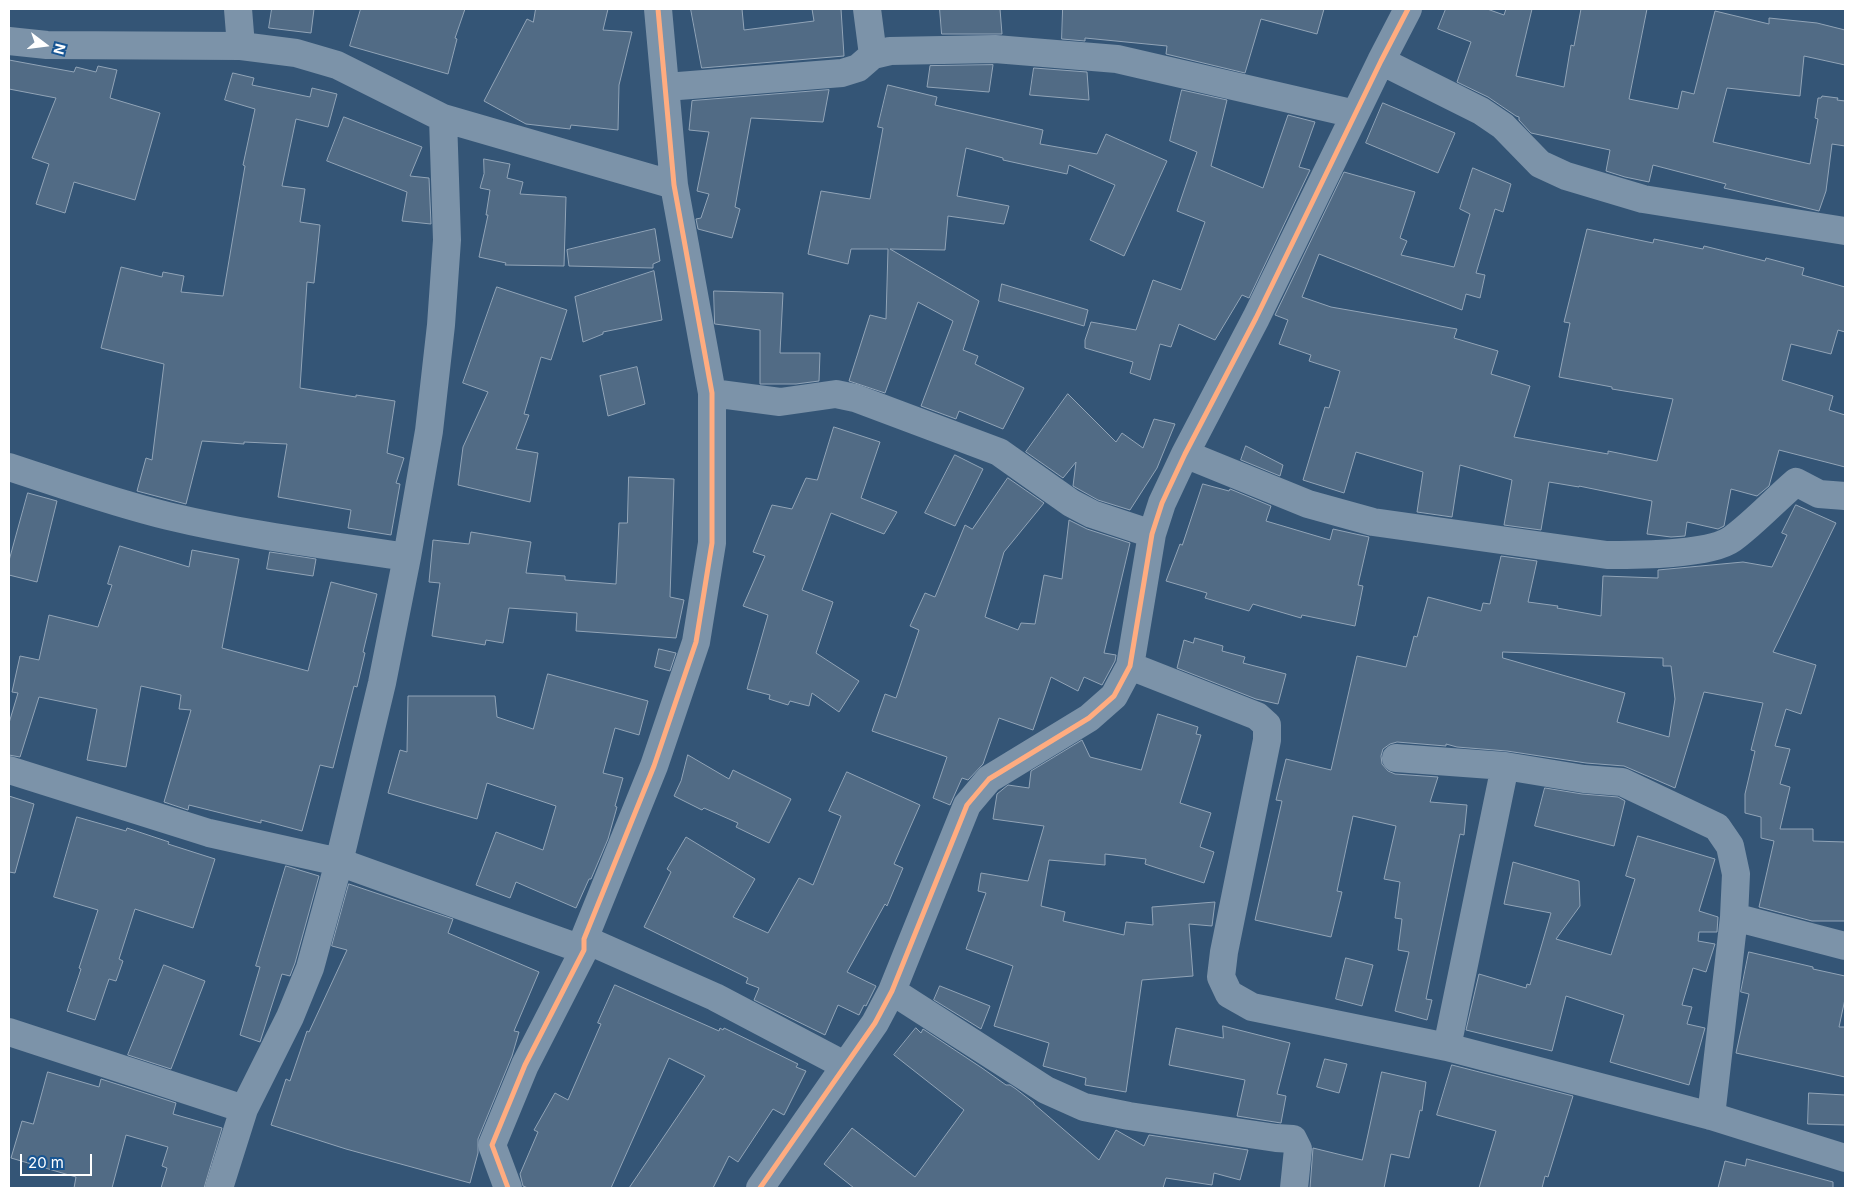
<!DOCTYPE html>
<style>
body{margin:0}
#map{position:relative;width:1854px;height:1197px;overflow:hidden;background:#345576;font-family:Inter,sans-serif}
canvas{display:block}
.frame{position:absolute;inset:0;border:10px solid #fff;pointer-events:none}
.north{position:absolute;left:20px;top:20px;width:50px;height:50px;-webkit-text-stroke:4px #185592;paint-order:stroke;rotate:105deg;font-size:14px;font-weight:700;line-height:20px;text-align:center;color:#fff}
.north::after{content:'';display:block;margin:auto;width:18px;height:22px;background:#fff;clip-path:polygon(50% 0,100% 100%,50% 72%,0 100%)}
.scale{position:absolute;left:20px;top:1154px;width:72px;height:22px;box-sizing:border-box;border:2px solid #fff;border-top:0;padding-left:6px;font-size:15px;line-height:18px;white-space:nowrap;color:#fff;-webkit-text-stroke:4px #185592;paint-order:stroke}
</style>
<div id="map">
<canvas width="1854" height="1197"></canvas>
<div class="frame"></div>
<div class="north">N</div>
<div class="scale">20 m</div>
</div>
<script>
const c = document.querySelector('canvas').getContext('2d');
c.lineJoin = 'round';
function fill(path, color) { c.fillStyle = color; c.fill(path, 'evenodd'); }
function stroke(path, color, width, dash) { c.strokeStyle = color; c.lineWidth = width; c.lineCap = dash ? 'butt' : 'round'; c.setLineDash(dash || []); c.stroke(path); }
const building = new Path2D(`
 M272,9H314L311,33L269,28Z
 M361,9H465L455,38L457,39L448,74L350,46Z
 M536,9H608L603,30L632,32L619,85L618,130L571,125L570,129L526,124L484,101L527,19L533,22Z
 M691,9H742L744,30L814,21L812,9H841L844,56L702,68Z
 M940,9H1000L1002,34H942Z
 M1063,9H1324L1317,34L1261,19L1245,73L1166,54L1167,46L1085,38V41L1062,39Z
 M1446,9H1487L1504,15L1506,9H1532L1516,76L1564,87L1571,45L1574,46L1581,9H1647L1629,99L1678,109L1682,91L1694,94L1715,11L1769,24V18L1817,23L1845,30V65L1804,56L1800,96L1727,88L1713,142L1810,164L1818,119L1815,118L1818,98H1821L1822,96L1838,98L1837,100L1845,101V146L1832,144L1826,191L1819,211L1724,188L1726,184L1653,165L1649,182L1625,177L1606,171L1610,150L1531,133L1519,120V117L1516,116L1488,97L1457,82L1471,42L1438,29Z
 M9,60L74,72L76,67L96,72L98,66L117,70L110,98L160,113L135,200L74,182L65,213L36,204L49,164L32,158L56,98L9,89Z
 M993,65L989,92L927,87L930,66Z
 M1034,68L1087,72L1089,100L1030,95Z
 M233,73L254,78L252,85L310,97L312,88L337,94L328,127L296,119L282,186L305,189L300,222L320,225L314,283L307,282L300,388L356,397V395L395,401L387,453L404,458L396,483L400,484L391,535L348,528L351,510L278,497L287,444L244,442V444L202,441L186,504L137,491L146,458L152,460L164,364L101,348L121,267L162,277L163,272L184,276L181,292L223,296L245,166L243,165L255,109L225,100Z
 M888,85L937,97L935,105L1043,130L1040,144L1097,154L1106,134L1167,161L1124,256L1090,240L1115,185L1069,165L1067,174L1003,160V158L966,148L957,196L1009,206L1004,224L948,216L945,250L890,249L979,301L963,350L978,356L975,364L1024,388L1003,429L959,411L956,419L921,406L953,321L918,302L885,393L849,381L870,315L886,319L888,249H851L848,264L808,254L821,191L870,199L883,128L878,127Z
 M829,90L823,122L751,118L735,207L740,209L732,238L698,229L696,219L701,218L709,194L697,191L709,132L689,130L692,101Z
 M1182,90L1227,100L1211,166L1263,188L1288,115L1315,122L1299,167L1310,170L1249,298L1242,295L1215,340L1179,324L1171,347L1160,344L1150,380L1130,373L1133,362L1085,348V340L1091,322L1136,330L1153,280L1181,290L1205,222L1177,211L1197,152L1170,141Z
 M1383,103L1455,133L1438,173L1366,143Z
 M344,117L422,147L410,176L429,178L431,224L402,221L407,192L327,161Z
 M484,159L510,164L507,178L523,182L520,194L566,197L564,266L505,265L506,263L479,257L488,215H486L490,190L480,188L484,174Z
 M1473,168L1511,184L1503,212L1495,209L1476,273L1485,275L1480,298L1466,294L1462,310L1319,254L1302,297L1331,307L1457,329L1454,338L1498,351L1491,374L1530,386L1514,437L1608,454V451L1657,461L1673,399L1612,389V387L1559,377L1570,323L1564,322L1587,229L1653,243L1654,239L1703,249L1704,246L1765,261L1766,258L1804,268L1802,275L1845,287V332L1838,330L1831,354L1791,344L1782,380L1833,396L1829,410L1845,415V467L1779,450L1769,486L1757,496L1731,489L1724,526L1718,529L1687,522L1685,536L1671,537L1647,534L1652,501L1579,486V487L1549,482L1541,530L1504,525L1512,480L1460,465L1452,517L1417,512L1423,472L1356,452L1344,493L1303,480L1325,407L1329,408L1340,371L1309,361L1311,355L1279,344L1288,320L1275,315L1344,172L1415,192L1400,238L1407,241L1401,255L1454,267L1470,214L1460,209Z
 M655,229L660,261L653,264V268L569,266L567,250Z
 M654,271L662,320L603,332V334L583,342L575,297Z
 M1002,284L1088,310L1084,326L999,301Z
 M497,287L567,310L551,360L541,357L524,414L529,415L516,449L538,453L530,502L458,485L463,447L488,392L463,383Z
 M714,291L783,293L780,353H820L819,381L796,384H760V330L715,324Z
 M637,367L645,404L608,416L600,376Z
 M1068,394L1116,442L1122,433L1143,448L1154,419L1175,424L1157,468L1130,510L1098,500L1073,486L1076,462L1063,478L1026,452Z
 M834,427L880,442L861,498L897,512L884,534L831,513L802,590L833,602L816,653L859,681L839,712L812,693L809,706L790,701L788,705L769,699L770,695L747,689L768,615L743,606L765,556L753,552L772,505L792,509L806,478L817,480Z
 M1246,446L1283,465L1280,476L1241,460Z
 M955,455L983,469L955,526L925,513Z
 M629,477L674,479L670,597L684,600L676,638L576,631L577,613L509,608L503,643L486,640L485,645L432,636L440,583L429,582L433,540L469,544L471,532L531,542L526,573L565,576V580L616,584L619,523H627Z
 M1008,478L1044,503L1004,552L985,617L1018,630L1021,623L1035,624L1044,575L1062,579L1069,520L1087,529L1130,543L1104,653L1116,655L1115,661L1102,685L1084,677L1078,691L1051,677L1033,730L999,718L983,764L968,780L962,778L950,805L933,798L947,757L872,731L885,694L896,698L919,630L910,626L925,593L935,597L965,525L972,529Z
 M1203,484L1229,491L1230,489L1271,506L1266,521L1330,540L1333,529L1369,537L1358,585L1363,586L1355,626L1302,615L1301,618L1253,604L1249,611L1205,598L1207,593L1166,581L1180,544L1182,545Z
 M28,493L57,501L37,582L9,575V561Z
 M1796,505L1836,523L1773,652L1816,665L1801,714L1786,709L1775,746L1790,749L1780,784L1790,787L1780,829H1813V841L1845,842V921H1812L1759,907L1774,841L1761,838V817L1745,813V794L1755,751L1751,750L1763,703L1704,692L1675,788L1624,766L1586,763L1507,751L1457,747L1446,744V746L1397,742L1390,744L1383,749L1381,756L1382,764L1388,771L1395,774L1438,777L1430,802L1467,805L1464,835L1460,834L1426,999L1432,1000L1427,1020L1395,1011L1409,952L1398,950L1402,919L1395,918L1400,882L1384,879L1396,826L1353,816L1337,891L1342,892L1331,937L1255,920L1282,801L1276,800L1286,759L1331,770L1357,656L1406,667L1414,636L1417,637L1428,597L1481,611L1483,603L1490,604L1501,556L1537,561L1528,602L1558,606L1557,608L1601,616L1603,576L1658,578V570L1743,562L1772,567L1787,535L1782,533ZM1503,652L1663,658V666H1671L1675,699L1669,737L1617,722L1625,693L1503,658Z
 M120,546L189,567L192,550L239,559L222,648L308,671L331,582L377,594L363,652L365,653L357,687L354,686L333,768L320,765L302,831L261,820V823L189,805L188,810L164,802L191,710L179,709L181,695L141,686L126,767L87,760L97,709L39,697L20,757L9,755V723L18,693L12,692L20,656L39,660L49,615L98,627L112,585L108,584Z
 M270,552L316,559L313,576L267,569Z
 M1195,638L1223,646L1222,651L1245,657L1243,663L1286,674L1278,704L1256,699L1177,668L1184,640L1193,643Z
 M659,649L676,653L670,671L655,667Z
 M548,674L648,701L639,735L615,728L603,773L623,778L615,806L617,807L608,839L591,879H589L576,908L516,882L510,898L476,885L496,832L543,850L556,806L487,783L477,819L388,793L400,750L407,752L408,696H495L497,717L533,729Z
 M1158,714L1198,727L1196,734L1201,735L1180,803L1211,813L1200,847L1214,852L1204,883L1145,864L1146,859L1105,854V865L1049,860L1041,906L1065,912L1063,921L1124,935L1126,922L1153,925L1152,907L1215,902L1212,926L1189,924L1193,976L1142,980L1126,1092L1085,1085L1086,1078L1043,1066L1049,1043L994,1026L1013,966L966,949L986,893L978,891L981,873L1028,881L1044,826L993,819L997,794L1008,785L1029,788L1031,771L1082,740L1090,757L1141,770Z
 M688,755L729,779L733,770L791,799L769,843L736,827L738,823L704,808L702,810L674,796L681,781Z
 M847,772L920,805L894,864L903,868L887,906L885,904L847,972L876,986L866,1006L864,1005L859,1015L838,1005L825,1035L754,1000L759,988L746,983L748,978L644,927L671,872L667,869L686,837L755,879L733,917L768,933L799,878L813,885L841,816L829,811Z
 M1545,788L1582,794L1618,797L1625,801L1614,846L1535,826Z
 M9,796L34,804L15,873L9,872Z
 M77,817L126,831L127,828L169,842L168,844L215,859L193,928L135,909L119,959L123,961L116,981L109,979L95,1020L67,1011L81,969L79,968L98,910L54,897Z
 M1638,836L1715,859L1699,911L1718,917L1717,932H1699L1698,941L1715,944L1706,972L1693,968L1682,1005L1692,1007L1687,1024L1705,1028L1689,1085L1610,1062L1624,1015L1566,996L1552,1051L1466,1030L1479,974L1526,988L1527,984L1530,985L1551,913L1504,904L1513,862L1579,881L1580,906L1556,939L1611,955L1635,879L1626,876Z
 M286,866L319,876L295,963L290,976L282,974L260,1042L240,1035L260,967L256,966Z
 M349,884L453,919L448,933L539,972L514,1031L519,1032L512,1056L478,1139V1153L470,1183L346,1149L271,1125L286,1079L290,1081L307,1031L309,1032L347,950L332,946Z
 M1749,952L1813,967V969L1845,976V999L1839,1027H1845V1077L1736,1053L1749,994L1741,992Z
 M1346,958L1373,965L1362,1006L1336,999Z
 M164,965L205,981L171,1069L128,1055Z
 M615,985L719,1031L720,1028L723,1030L724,1028L798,1064L796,1067L806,1071L784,1115L773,1109L738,1162L729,1156L713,1188H629L705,1076L669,1058L611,1188H528L523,1186L520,1174L538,1132L534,1130L555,1093L568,1100L601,1024L598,1023Z
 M940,986L990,1006L981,1029L934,1000Z
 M1223,1026L1290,1043L1277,1094L1286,1096L1281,1123L1237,1116L1245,1080L1169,1065L1176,1028L1223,1038Z
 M916,1028L921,1033L923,1029L982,1068L1006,1085H1010L1016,1089L1034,1103V1104L1099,1160L1116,1130L1144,1146L1149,1135L1248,1150L1240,1180L1214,1173L1212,1185L1166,1178L1163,1188H854L824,1164L852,1128L915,1177L964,1110L894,1055Z
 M1325,1059L1347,1064L1339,1093L1317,1087Z
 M1452,1065L1573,1096L1548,1177L1545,1176L1542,1188H1479L1496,1131L1437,1115Z
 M48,1072L99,1087L101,1079L176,1103L173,1114L222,1128L204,1188H161L167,1168L162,1166L168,1147L126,1135L112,1188H74L76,1177L11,1158L22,1121L33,1124Z
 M1382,1072L1426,1082L1422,1111L1420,1110L1409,1158L1391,1154L1384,1188H1310L1313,1148L1362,1160Z
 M1809,1093L1845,1095V1125L1808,1124Z
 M1747,1159L1833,1182V1188H1718L1725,1161L1745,1166Z`);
fill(building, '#516b85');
stroke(building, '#91a4b7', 1);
stroke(new Path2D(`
 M238,9L241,46
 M867,9L873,55
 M9,41L47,45L241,46L296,53L337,65L443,118L674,185
 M1381,61L1481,111L1503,126L1540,164L1566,176L1643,199L1845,231
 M666,87L842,73L858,68L873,55L890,51L995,49L1117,59L1355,114
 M712,393L780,402L836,394L855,398L999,452L1071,503L1092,514L1152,534
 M1185,454L1308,504L1373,522L1607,555C1636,555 1710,555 1732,539C1754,523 1775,500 1796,482L1819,494L1845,496
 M9,467C61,484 114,503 168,516C247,535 327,545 407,557
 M1130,666L1257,716L1267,725V740L1224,952L1221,977L1229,994L1252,1007L1447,1047L1711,1116L1845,1158
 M1396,758L1505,766L1584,779L1622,782L1717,827L1730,846L1736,874L1734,917L1711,1116
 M9,770L209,833L339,862L584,950
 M1734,917L1845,946
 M584,939L715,997L844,1065
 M892,991L1046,1090L1084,1107L1129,1116L1276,1138L1293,1139L1298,1149L1294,1188
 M9,1032L244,1109
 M1447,1047L1505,766
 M219,1188L244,1109L290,1017L310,968L339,862L382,683L407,557L429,431L441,325L447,240L443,118
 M508,1188L492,1145L525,1065L584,950V939L654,766L696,642L712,543V393L674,185L658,9
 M760,1188L875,1023L892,991L967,805L989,779L1089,718L1114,696L1130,666L1152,534L1162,503L1185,454L1256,318L1381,61L1408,9`), '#7c93a9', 28);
stroke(new Path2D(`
 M508,1188L492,1145L525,1065L584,950V939L654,766L696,642L712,543V393L674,185L658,9
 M760,1188L875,1023L892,991L967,805L989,779L1089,718L1114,696L1130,666L1152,534L1162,503L1185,454L1256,318L1381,61L1408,9`), '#ffac80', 5);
</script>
